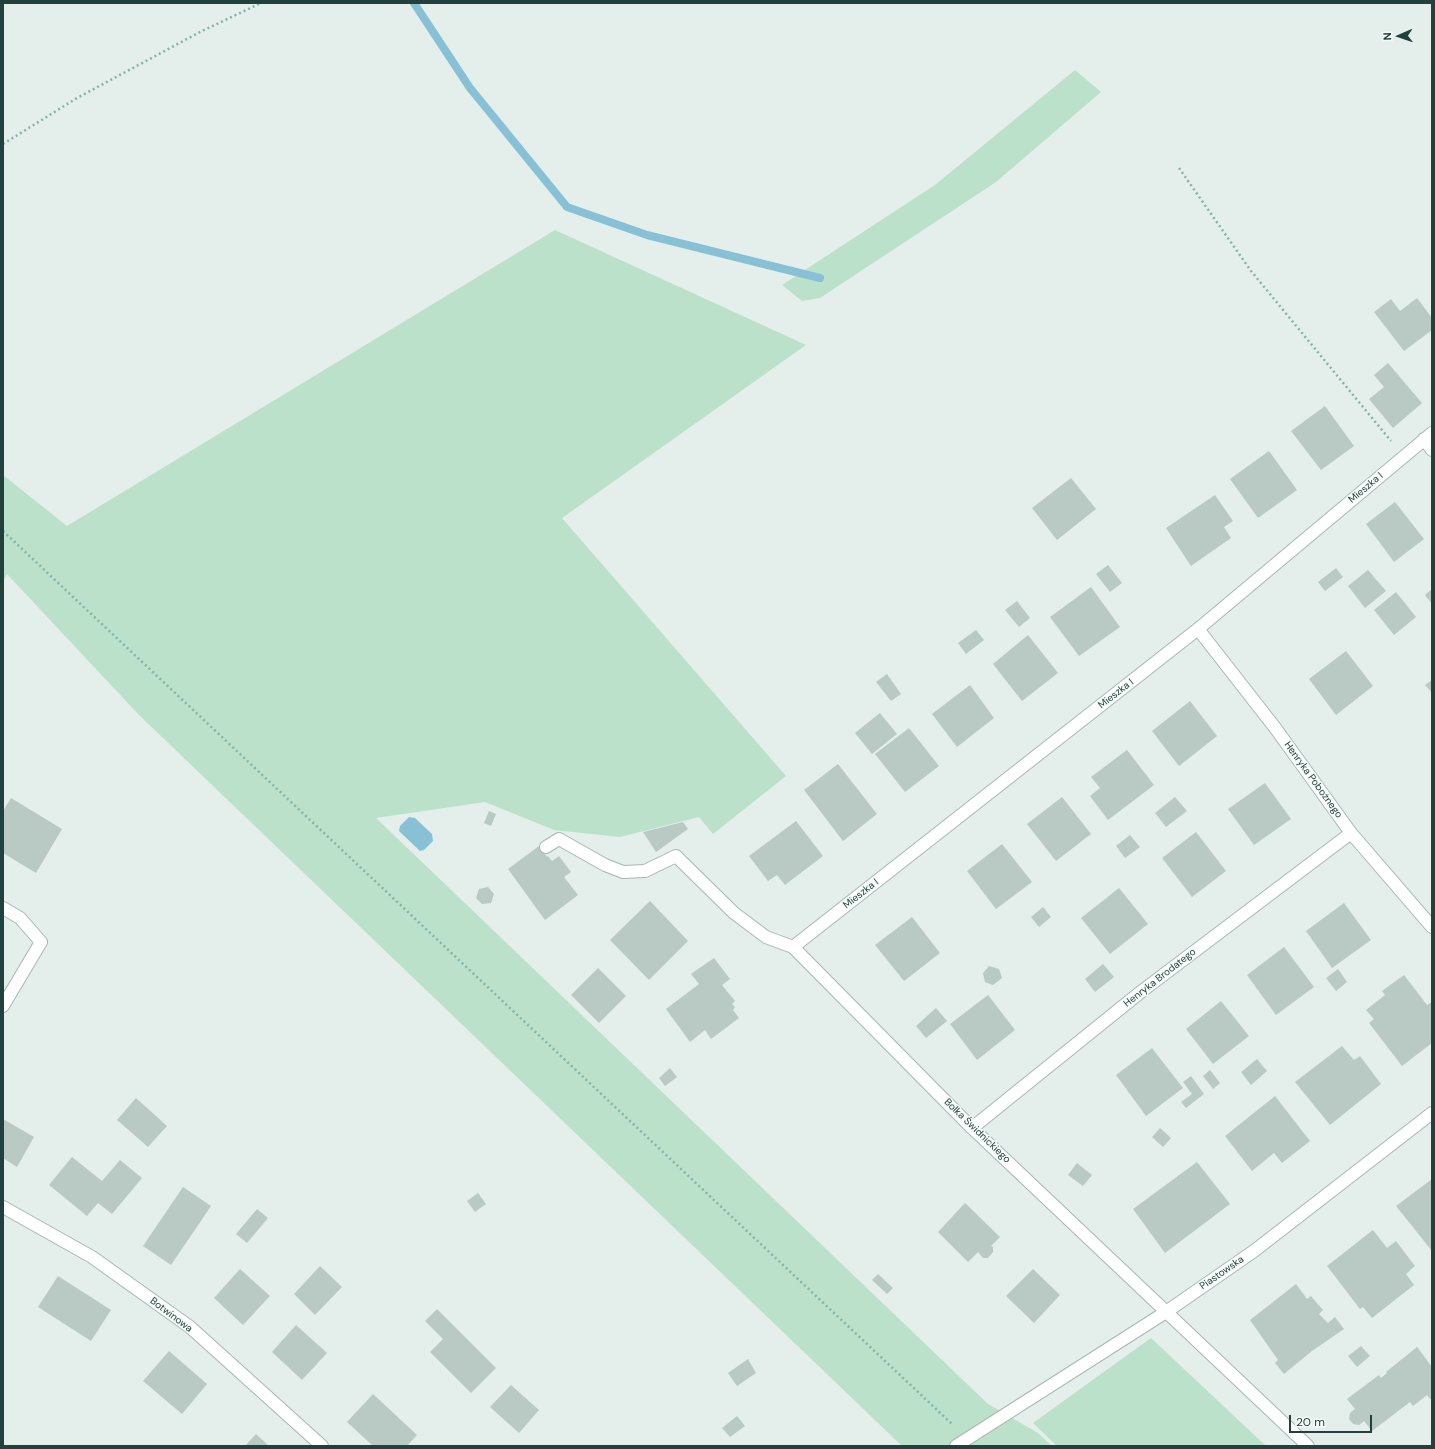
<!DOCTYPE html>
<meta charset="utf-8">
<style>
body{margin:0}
#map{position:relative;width:1435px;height:1449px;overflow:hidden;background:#e4eeeb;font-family:"DM Sans",sans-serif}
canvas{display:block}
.frame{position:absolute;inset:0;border:4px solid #22413c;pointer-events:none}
.north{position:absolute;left:1379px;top:16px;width:40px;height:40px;-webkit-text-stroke:3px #f5faf8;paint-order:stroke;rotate:268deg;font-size:11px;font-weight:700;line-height:16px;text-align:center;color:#22413c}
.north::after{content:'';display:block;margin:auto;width:14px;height:18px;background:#22413c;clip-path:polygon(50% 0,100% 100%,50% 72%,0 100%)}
.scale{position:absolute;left:1289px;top:1415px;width:83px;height:18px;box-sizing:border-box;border:2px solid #22413c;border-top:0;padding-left:5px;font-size:12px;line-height:14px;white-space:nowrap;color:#22413c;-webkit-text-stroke:3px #f5faf8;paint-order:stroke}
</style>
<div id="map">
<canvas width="1435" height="1449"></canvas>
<div class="frame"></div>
<div class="north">N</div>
<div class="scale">20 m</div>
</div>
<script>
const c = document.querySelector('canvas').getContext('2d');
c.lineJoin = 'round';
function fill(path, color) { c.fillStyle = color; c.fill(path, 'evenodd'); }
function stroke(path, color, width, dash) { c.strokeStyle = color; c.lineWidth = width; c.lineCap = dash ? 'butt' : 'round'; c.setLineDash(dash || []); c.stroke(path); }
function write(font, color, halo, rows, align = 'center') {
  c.font = font + ' "DM Sans",sans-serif'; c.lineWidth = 3; c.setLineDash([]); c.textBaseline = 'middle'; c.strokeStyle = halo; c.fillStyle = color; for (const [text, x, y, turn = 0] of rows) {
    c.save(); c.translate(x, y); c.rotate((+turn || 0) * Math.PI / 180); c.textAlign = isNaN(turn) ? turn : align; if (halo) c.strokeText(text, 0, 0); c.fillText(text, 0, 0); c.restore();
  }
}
fill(new Path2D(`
 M1075,70L1101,92L996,182L820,298L802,301L782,285L935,185Z
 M555,230L806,345L562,518L786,776L713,834L699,817L620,837L554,830L485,802L376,818L988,1404L1038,1433L1052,1446H902L139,715L7,574L3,581V475L67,526Z
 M1151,1338L1266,1446H1057L1033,1423Z`), '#bbe1ca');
fill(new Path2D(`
 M409,817L415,818L432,834L433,841L424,850L420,851L399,831L400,826Z`), '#88c1d6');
stroke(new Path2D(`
 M414,3L470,88L567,207L647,235L820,278`), '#88c1d6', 8);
fill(new Path2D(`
 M1417,298L1432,318V330L1404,351L1374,312L1391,299L1400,311Z
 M1388,363L1422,403L1393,428L1369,399L1384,387L1374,375Z
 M1325,406L1354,446L1321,470L1291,431Z
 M1269,451L1297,490L1258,518L1230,479Z
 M1071,478L1096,509L1057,540L1032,508Z
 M1215,495L1233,521L1224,527L1231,538L1191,566L1166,528Z
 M1395,502L1424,539L1394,562L1366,524Z
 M1108,565L1122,583L1110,592L1096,574Z
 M1336,568L1343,577L1325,591L1318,582Z
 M1368,570L1386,591L1365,608L1348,586Z
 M1091,587L1120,627L1079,656L1050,617Z
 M1432,589V604L1425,595Z
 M1396,592L1416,617L1394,635L1374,610Z
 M1017,601L1030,618L1019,627L1005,610Z
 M976,630L984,640L966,654L958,643Z
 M1028,635L1058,673L1022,701L993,664Z
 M1346,651L1373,686L1336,715L1309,679Z
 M887,674L901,694L891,701L876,682Z
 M1432,680V693L1425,685Z
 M970,685L994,718L957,747L932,714Z
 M1190,701L1217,736L1179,766L1152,731Z
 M880,713L897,734L872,754L855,733Z
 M909,728L939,766L905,792L875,754Z
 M1127,750L1154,785L1108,820L1090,796L1100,788L1091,777Z
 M838,764L877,814L843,841L804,790Z
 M1265,783L1291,819L1254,845L1228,809Z
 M1062,797L1091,834L1056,861L1027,824Z
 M1175,797L1187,811L1166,827L1155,813Z
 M11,798L62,829L36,873L3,853V811Z
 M489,811L496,814L491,826L484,823Z
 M796,821L823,856L785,885L777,875L768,881L749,856Z
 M683,822L688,829L656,852L643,832Z
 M1196,832L1226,871L1192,897L1162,858Z
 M1130,835L1140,847L1125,858L1116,846Z
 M1002,844L1032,882L996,909L967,871Z
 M539,846L547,857L548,856L552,861L559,856L571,872L564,877L578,895L545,920L508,869Z
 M488,887L494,894L491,903L482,904L476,898L479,889Z
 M1119,888L1148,924L1110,954L1081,918Z
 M650,901L688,941L649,980L610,940Z
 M1344,903L1371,940L1332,968L1306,931Z
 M1043,907L1051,917L1039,927L1031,917Z
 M912,917L940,953L904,981L875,945Z
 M1284,947L1314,987L1276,1015L1247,975Z
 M714,958L730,979L722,985L735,1001L732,1004L735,1007L733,1010L739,1018L711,1039L705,1030L690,1042L666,1009L699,984L691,974Z
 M1103,964L1114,977L1095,992L1085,979Z
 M989,966L999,969L1002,978L993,985L985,982L983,973Z
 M598,968L626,996L599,1023L571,995Z
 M1338,969L1347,982L1336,991L1326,978Z
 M1404,975L1427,1005L1432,1002V1043L1402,1066L1369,1023L1374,1019L1366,1010L1385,995L1382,991Z
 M988,995L1015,1030L977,1060L950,1024Z
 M1221,1001L1249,1036L1213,1064L1186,1029Z
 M936,1008L947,1021L926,1038L916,1026Z
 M1342,1046L1354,1060L1360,1056L1381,1084L1330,1125L1295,1082Z
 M1152,1048L1183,1088L1146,1116L1116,1075Z
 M1257,1059L1267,1071L1251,1085L1241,1072Z
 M670,1068L677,1077L665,1086L659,1078Z
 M1210,1070L1220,1083L1213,1089L1203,1076Z
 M1191,1076L1204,1094L1186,1108L1181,1102L1192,1094L1183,1082Z
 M1275,1096L1310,1141L1282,1163L1274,1153L1252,1171L1225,1136Z
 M136,1098L167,1126L148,1147L117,1120Z
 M3,1119L34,1137L17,1167L3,1158Z
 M1160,1128L1171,1138L1163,1147L1152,1137Z
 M72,1157L102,1181L120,1160L142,1178L112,1214L98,1203L87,1216L49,1185Z
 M1197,1162L1230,1204L1165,1253L1133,1209Z
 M1077,1163L1092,1175L1083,1186L1068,1175Z
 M1432,1179V1251L1396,1206Z
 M183,1187L211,1206L171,1265L143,1246Z
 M478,1193L486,1204L475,1212L467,1201Z
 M965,1203L1000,1237L991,1246L993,1247V1252L988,1258H983L978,1252L968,1262L938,1232Z
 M257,1209L268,1218L247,1243L236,1234Z
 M1373,1230L1387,1248L1396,1241L1415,1266L1406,1274L1414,1285L1372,1318L1363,1307L1360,1309L1327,1266Z
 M320,1266L342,1287L315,1315L294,1294Z
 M240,1269L270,1296L243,1325L214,1298Z
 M1033,1269L1060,1295L1034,1323L1006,1296Z
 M878,1274L893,1288L887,1294L872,1280Z
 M58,1276L111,1310L91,1341L38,1307Z
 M1296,1284L1307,1299L1311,1296L1323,1310L1319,1314L1328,1323L1335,1317L1344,1329L1312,1351L1284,1374L1275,1363L1278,1360L1250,1320Z
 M437,1309L496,1368L471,1393L430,1352L443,1339L425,1321Z
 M296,1325L327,1353L302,1380L272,1352Z
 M1361,1346L1370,1356L1357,1367L1348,1356Z
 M1417,1347L1432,1367V1398L1430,1399L1427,1395L1413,1406L1410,1402L1372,1431L1364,1421L1359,1425L1353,1424L1349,1419L1350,1413L1355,1409L1347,1399L1379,1375L1381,1378L1387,1373L1386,1372Z
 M169,1351L207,1384L182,1414L143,1381Z
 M748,1359L756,1373L737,1386L728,1373Z
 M511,1385L539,1410L519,1433L490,1407Z
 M373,1394L417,1435L407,1446H373L347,1422Z
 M737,1416L745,1426L730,1437L722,1428Z
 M256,1434L269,1446H245Z`), '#b9c9c4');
const minor = new Path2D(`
 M1424,439L1432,450
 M1198,629L1276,729L1351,833L1432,927
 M546,847L559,839L605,865L623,872L645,871L676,856L734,913L766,937L793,947L972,1128L1308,1446
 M3,908L20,918L41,942L3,1006
 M793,947L1198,629L1432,433
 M972,1128L1142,991L1351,833
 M3,1207L92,1257L190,1327L322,1446
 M956,1446L1166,1312L1254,1251L1432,1113`);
stroke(minor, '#a6b7b3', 14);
stroke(new Path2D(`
 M3,144L77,98L200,32L261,3
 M1179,168L1251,271L1391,441
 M3,531L952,1424`), '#82b4aa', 2.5, [2, 3]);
stroke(minor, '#fff', 12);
write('10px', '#22413c', '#f5faf8', [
 ["Mieszka I",1366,488,-40],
 ["Mieszka I",1116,694,-38],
 ["Henryka Pobożnego",1313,780,54],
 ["Mieszka I",861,894,-38],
 ["Henryka Brodatego",1160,978,-38],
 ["Bolka Świdnickiego",977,1131,44],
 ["Piastowska",1222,1273,-35],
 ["Botwinowa",171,1315,37]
]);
</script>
